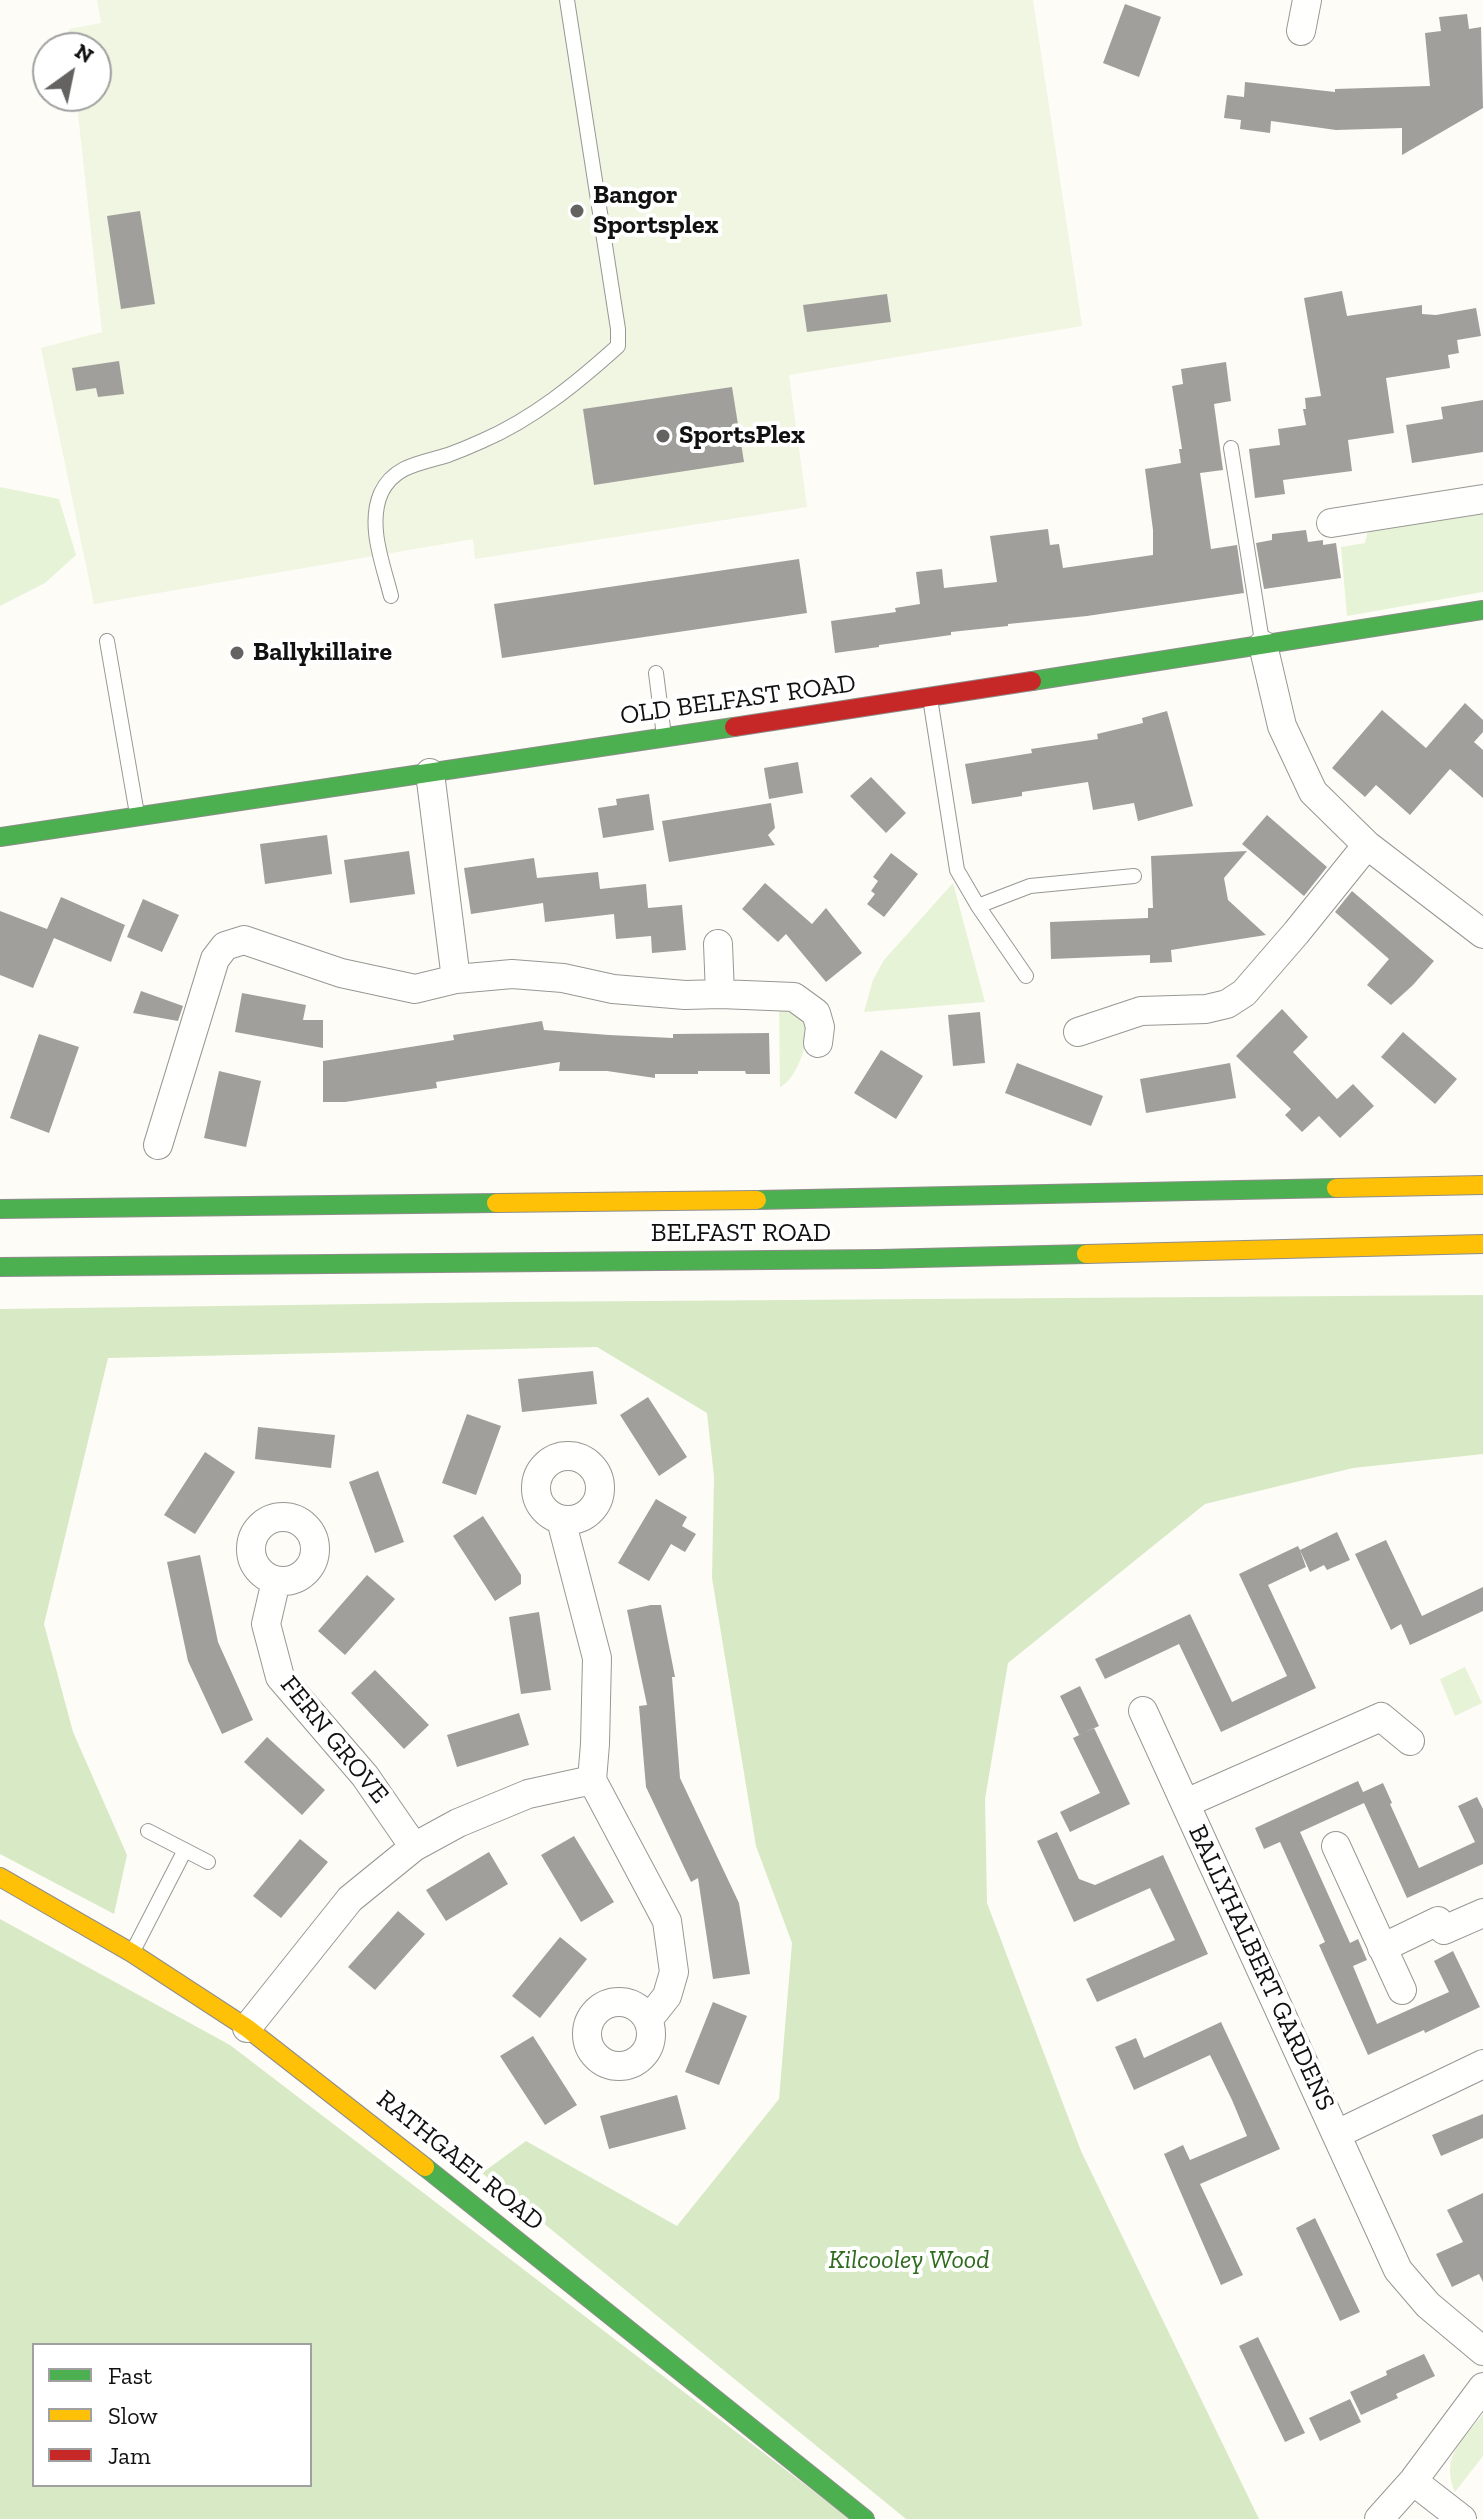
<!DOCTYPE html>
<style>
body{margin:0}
#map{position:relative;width:1483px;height:2519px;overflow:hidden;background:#fdfcf7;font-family:"Zilla Slab",serif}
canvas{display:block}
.legend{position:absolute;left:32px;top:2343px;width:280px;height:144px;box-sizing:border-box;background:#fff;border:2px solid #a0a0a0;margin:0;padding:10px 14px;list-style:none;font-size:24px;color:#111}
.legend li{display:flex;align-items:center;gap:16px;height:40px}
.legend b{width:40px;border:2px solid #a0a0a0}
.north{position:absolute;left:32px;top:32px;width:80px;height:80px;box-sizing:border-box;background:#fff;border:2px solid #a0a0a0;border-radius:50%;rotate:33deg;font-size:22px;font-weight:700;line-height:32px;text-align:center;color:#111}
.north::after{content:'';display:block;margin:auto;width:28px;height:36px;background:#646362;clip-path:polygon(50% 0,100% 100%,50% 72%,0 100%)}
</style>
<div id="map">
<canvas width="1483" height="2519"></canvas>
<ul class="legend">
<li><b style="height:10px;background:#4caf50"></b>Fast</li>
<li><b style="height:10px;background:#ffc107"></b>Slow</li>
<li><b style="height:10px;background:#c62828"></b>Jam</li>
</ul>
<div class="north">N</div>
</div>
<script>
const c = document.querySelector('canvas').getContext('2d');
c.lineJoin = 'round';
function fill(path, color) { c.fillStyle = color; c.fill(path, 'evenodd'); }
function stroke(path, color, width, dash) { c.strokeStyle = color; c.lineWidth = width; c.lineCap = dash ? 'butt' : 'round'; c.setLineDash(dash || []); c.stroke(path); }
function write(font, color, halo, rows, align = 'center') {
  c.font = font + ' "Zilla Slab",serif'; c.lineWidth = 8; c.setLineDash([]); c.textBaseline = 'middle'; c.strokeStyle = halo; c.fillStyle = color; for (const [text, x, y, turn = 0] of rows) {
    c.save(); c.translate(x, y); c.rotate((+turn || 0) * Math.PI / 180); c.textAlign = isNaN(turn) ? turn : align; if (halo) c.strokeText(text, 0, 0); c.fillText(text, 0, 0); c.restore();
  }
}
fill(new Path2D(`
 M0,487L59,499L76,555L45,583L0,606Z
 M1483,510V592L1347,616L1341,547L1365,543L1368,529Z
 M953,883L985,1002L864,1012L873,980L884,960Z
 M779,1005C789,1006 799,1011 804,1020C813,1036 796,1081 780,1087Z
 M1465,1667L1482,1703L1455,1716L1440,1679Z
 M1483,2414V2456L1455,2492C1440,2457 1462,2441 1483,2414Z`), '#e7f3d7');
fill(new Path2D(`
 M1483,1295V1454L1353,1468L1205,1504L1008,1663L985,1799L987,1903L1081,2151L1259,2519H906L482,2173L526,2141L677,2226L779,2099L792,1943L756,1846L712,1578L714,1477L707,1413L597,1347L108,1358L44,1624L73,1732L127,1855L114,1914L0,1854V1309L509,1302Z
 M0,1919L230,2045L850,2519H0ZM34,2345H310V2485H34Z`), '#d8eac5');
fill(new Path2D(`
 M97,0H1033L1082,326L789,375L807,507L475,559L473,539L94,604L41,348L102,332L76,96H96V48H71L69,29L101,23Z`), '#f0f6e1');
fill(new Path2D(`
 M1125,4L1161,17L1139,77L1103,63Z
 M1467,14L1469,29L1481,27L1483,108L1402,155V128L1336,130L1271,121L1270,133L1240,129L1241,120L1224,118L1227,95L1244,97L1245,82L1335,92V89L1430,86L1425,33L1441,31L1439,17Z
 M140,211L155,304L121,309L107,216Z
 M1342,291L1347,316L1422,305V314L1436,315L1476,308L1481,336L1457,340L1459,353L1448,355L1450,368L1386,378L1394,433L1348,440L1352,471L1283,480L1285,494L1255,498L1249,449L1280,445L1278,429L1306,425L1303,409H1306L1305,398L1321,396L1304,298Z
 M887,294L891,322L807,332L803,305Z
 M119,361L124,394L98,397L96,388L76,391L72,368Z
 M1226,362L1231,401L1214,404L1223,470L1200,473L1211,549L1237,545L1244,593L1087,616L1008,624V626L951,632V635L879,645V647L835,653L831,621L896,612L895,608L920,604L916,572L942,569L944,588L997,582L990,536L1048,529L1050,545L1059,544L1063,568L1153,555V530L1145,469L1181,463L1179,449H1182L1172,386L1183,384L1181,369Z
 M732,387L744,462L594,485L583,409Z
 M1483,400V452L1412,463L1406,425L1443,419L1441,407Z
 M1306,530L1308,542L1323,540V545L1336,543L1341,578L1264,589L1256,543L1272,540V534Z
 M799,559L807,613L502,658L494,604Z
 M1465,703L1483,720V732L1474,742L1483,750V798L1450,769L1410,815L1376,785L1365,797L1332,768L1382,710L1426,748Z
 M1167,711L1193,806L1138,821L1134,803L1093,810L1088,782L1022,792V796L972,804L965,764L1032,753L1031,749L1098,739L1097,734L1143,723L1142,718Z
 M798,762L803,793L769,799L764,768Z
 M871,777L906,813L886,833L850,796Z
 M649,794L654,830L603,838L598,808L617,805L616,799Z
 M771,803L775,828L768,835L775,845L669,862L662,821Z
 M1267,815L1327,867L1304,896L1242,844Z
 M327,835L332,874L265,884L260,844Z
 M409,851L415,894L350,903L344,860Z
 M1247,851L1224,878L1228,900L1266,935L1171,950L1172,962L1150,963V955L1051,959L1050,922L1148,918V908H1153L1151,856Z
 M891,853L918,874L884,917L867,904L875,894L871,891L878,881L873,877Z
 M534,858L537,878L598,872L600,889L646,884L648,908L682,905L686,950L652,953L651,936L616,939L614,914L545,922L543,903L471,914L464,868Z
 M765,883L812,924L826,908L862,953L826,982L786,934L778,942L742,909Z
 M1352,891L1434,961L1413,985L1391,1005L1367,985L1389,959L1335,912Z
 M61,897L125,925L111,962L54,938L33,988L0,975V911L47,929Z
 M143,899L179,915L162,952L127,937Z
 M141,991L183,1006L178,1021L133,1013Z
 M242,993L306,1005L303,1020H323V1048L235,1032Z
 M1282,1009L1308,1037L1293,1052L1337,1099L1353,1084L1374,1106L1340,1138L1319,1116L1302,1132L1285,1115L1291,1109L1236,1056Z
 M980,1012L985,1063L953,1066L948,1015Z
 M542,1021L544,1030L609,1035L673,1038V1034L769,1033L770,1074H746L745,1071H698V1074H655V1078L607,1071H559L560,1062L436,1082L437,1088L345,1102H323V1061L454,1040L453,1035Z
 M1403,1032L1457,1079L1435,1104L1381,1057Z
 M39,1034L79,1047L49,1133L10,1118Z
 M881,1050L923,1076L896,1119L854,1093Z
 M1017,1063L1103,1096L1091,1126L1005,1093Z
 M1230,1063L1236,1098L1146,1113L1140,1079Z
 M219,1071L261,1081L246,1147L204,1138Z
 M593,1371L597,1404L522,1412L518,1379Z
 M648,1397L687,1457L659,1476L620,1415Z
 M467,1414L501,1426L476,1495L442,1483Z
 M258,1427L335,1435L331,1468L255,1459Z
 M205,1452L235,1472L195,1534L164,1515Z
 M378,1471L404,1542L375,1553L349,1482Z
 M656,1499L687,1517L682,1526L696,1534L685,1552L671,1544L649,1581L618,1563Z
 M483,1516L521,1575V1584L495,1601L453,1536Z
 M1337,1532L1350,1560L1327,1570L1324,1565L1310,1572L1300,1550L1306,1567L1268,1585L1316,1688L1221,1732L1179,1644L1105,1679L1095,1659L1190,1614L1232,1702L1287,1676L1239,1574L1298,1546L1300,1550Z
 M1386,1540L1422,1616L1483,1587V1611L1410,1645L1401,1624L1391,1630L1355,1554Z
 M200,1555L218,1642L253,1720L222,1734L188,1661L167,1562Z
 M367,1575L395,1599L345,1655L318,1631Z
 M651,1605H661L675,1677H672L680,1778L739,1903L750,1974L713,1979L698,1878L691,1882L646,1787L639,1706L647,1705L627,1610Z
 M539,1612L551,1690L521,1694L509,1617Z
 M375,1670L429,1725L404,1749L351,1693Z
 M1080,1686L1099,1726L1079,1735L1060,1696Z
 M519,1713L529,1745L457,1767L447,1735Z
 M1094,1728L1130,1804L1070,1832L1060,1812L1100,1793L1073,1738Z
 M267,1737L325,1790L302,1815L244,1762Z
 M1358,1781L1363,1792L1383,1783L1392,1803L1390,1804L1419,1868L1475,1842L1458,1806L1477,1797L1483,1809V1864L1407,1898L1364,1803L1300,1832L1350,1943L1358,1939L1367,1960L1353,1966L1377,2024L1449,1992L1434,1961L1453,1951L1480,2007L1425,2033L1424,2030L1368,2055L1319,1945L1325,1942L1280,1842L1264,1849L1255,1828Z
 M1057,1832L1079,1879L1095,1885L1163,1855L1208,1954L1097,2002L1086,1979L1175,1940L1150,1888L1074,1922L1037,1841Z
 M574,1836L614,1902L581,1922L541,1855Z
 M300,1839L328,1862L281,1918L253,1896Z
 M489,1852L508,1884L446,1921L426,1890Z
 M398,1911L425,1934L375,1990L348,1967Z
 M560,1937L587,1959L540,2018L512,1996Z
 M713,2002L747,2016L719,2085L685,2072Z
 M1221,2022L1280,2149L1200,2184L1243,2275L1221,2285L1164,2154L1183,2145L1190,2160L1247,2136L1232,2100L1210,2055L1134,2090L1115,2047L1136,2038L1144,2058Z
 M533,2036L577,2105L545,2125L500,2056Z
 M677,2095L686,2129L609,2149L600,2116Z
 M1483,2114V2138L1441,2156L1432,2135Z
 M1483,2193V2282L1479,2274L1452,2287L1436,2254L1463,2242L1447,2210Z
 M1315,2218L1360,2312L1340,2321L1296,2228Z
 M1258,2337L1305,2433L1285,2442L1239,2346Z
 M1424,2354L1435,2376L1396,2394L1398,2398L1361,2415L1350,2392L1387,2375L1386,2371Z
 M1350,2399L1361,2422L1320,2441L1309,2418Z`), '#a19f9c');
const lane = new Path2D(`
 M1231,448L1262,641
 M391,596C383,564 367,525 381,493C394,465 422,463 448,455C459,451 471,446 482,441C533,419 577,383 618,346V329L567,0
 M107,641L137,814
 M656,673L664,736
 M930,698L957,870L978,906L1026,976
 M978,906L1030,886L1134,876
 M148,1831L208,1862
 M134,1949L185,1850`);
const street = new Path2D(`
 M1301,31L1307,0
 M1331,523L1483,499
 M1263,645L1282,726L1313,792L1367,845L1483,934
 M430,773L456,979
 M718,944L720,994
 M1078,1032L1141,1011L1206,1009L1227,1004L1244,993L1296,933L1367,845
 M158,1145L215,959L225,946L244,940L341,973L415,989L456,979L512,974L563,978L613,989L685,995L720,994L794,997L816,1013L820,1027L818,1043
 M536 1488a32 32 0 1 1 64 0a32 32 0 1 1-64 0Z
 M251 1549a32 32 0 1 1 64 0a32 32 0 1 1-64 0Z
 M561,1520L597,1658L595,1744L592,1780L667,1921L674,1972L667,1996L648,2020
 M276,1581L266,1624L280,1677L365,1776L414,1847
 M1143,1711L1398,2270L1428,2305L1483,2351
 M1186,1803L1381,1717L1410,1741
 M1336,1846L1402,1990
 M1382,1948L1438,1921L1444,1930L1483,1913
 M587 2034a32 32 0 1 1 64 0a32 32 0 1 1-64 0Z
 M247,2028L350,1899L414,1847L458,1823L528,1794L592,1780
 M1337,2134L1483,2064
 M1413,2481L1462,2519
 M1379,2519L1413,2481L1483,2387`);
const fast = new Path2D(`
 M1032,681L1483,610
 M0,837L734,727
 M757,1200L1336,1188
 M0,1209L496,1203
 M0,1267L879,1259L1086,1254
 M425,2167L865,2519`);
const slow = new Path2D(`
 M1336,1188L1483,1185
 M496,1203L757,1200
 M1086,1254L1483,1244
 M0,1877L132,1953L247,2028L425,2167`);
const jam = new Path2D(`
 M734,727L1032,681`);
stroke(lane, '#979795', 16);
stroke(street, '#979795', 30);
stroke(fast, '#8e8d8b', 20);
stroke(slow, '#8e8d8b', 20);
stroke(jam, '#8e8d8b', 20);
stroke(lane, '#fffffe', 14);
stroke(street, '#fffffe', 28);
stroke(fast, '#4caf50', 18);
stroke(slow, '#ffc107', 18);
stroke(jam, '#c62828', 18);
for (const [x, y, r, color] of [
 [577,211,8,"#646362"],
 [663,436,8,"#646362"],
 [237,653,8,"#646362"]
]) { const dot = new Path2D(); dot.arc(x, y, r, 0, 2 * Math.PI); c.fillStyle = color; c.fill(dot); stroke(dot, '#fff', 3); }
write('bold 26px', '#111', '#fff', [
 ["Bangor",593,196],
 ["Sportsplex",593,226],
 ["SportsPlex",679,436],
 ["Ballykillaire",253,653]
], 'left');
write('26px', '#111', '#fff', [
 ["OLD BELFAST ROAD",738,700,-8],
 ["BELFAST ROAD",741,1234],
 ["FERN GROVE",334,1740,51],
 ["BALLYHALBERT GARDENS",1261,1968,65],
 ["RATHGAEL ROAD",460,2161,39]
]);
write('italic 26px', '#2f6b1f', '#fff', [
 ["Kilcooley Wood",909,2261]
]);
</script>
